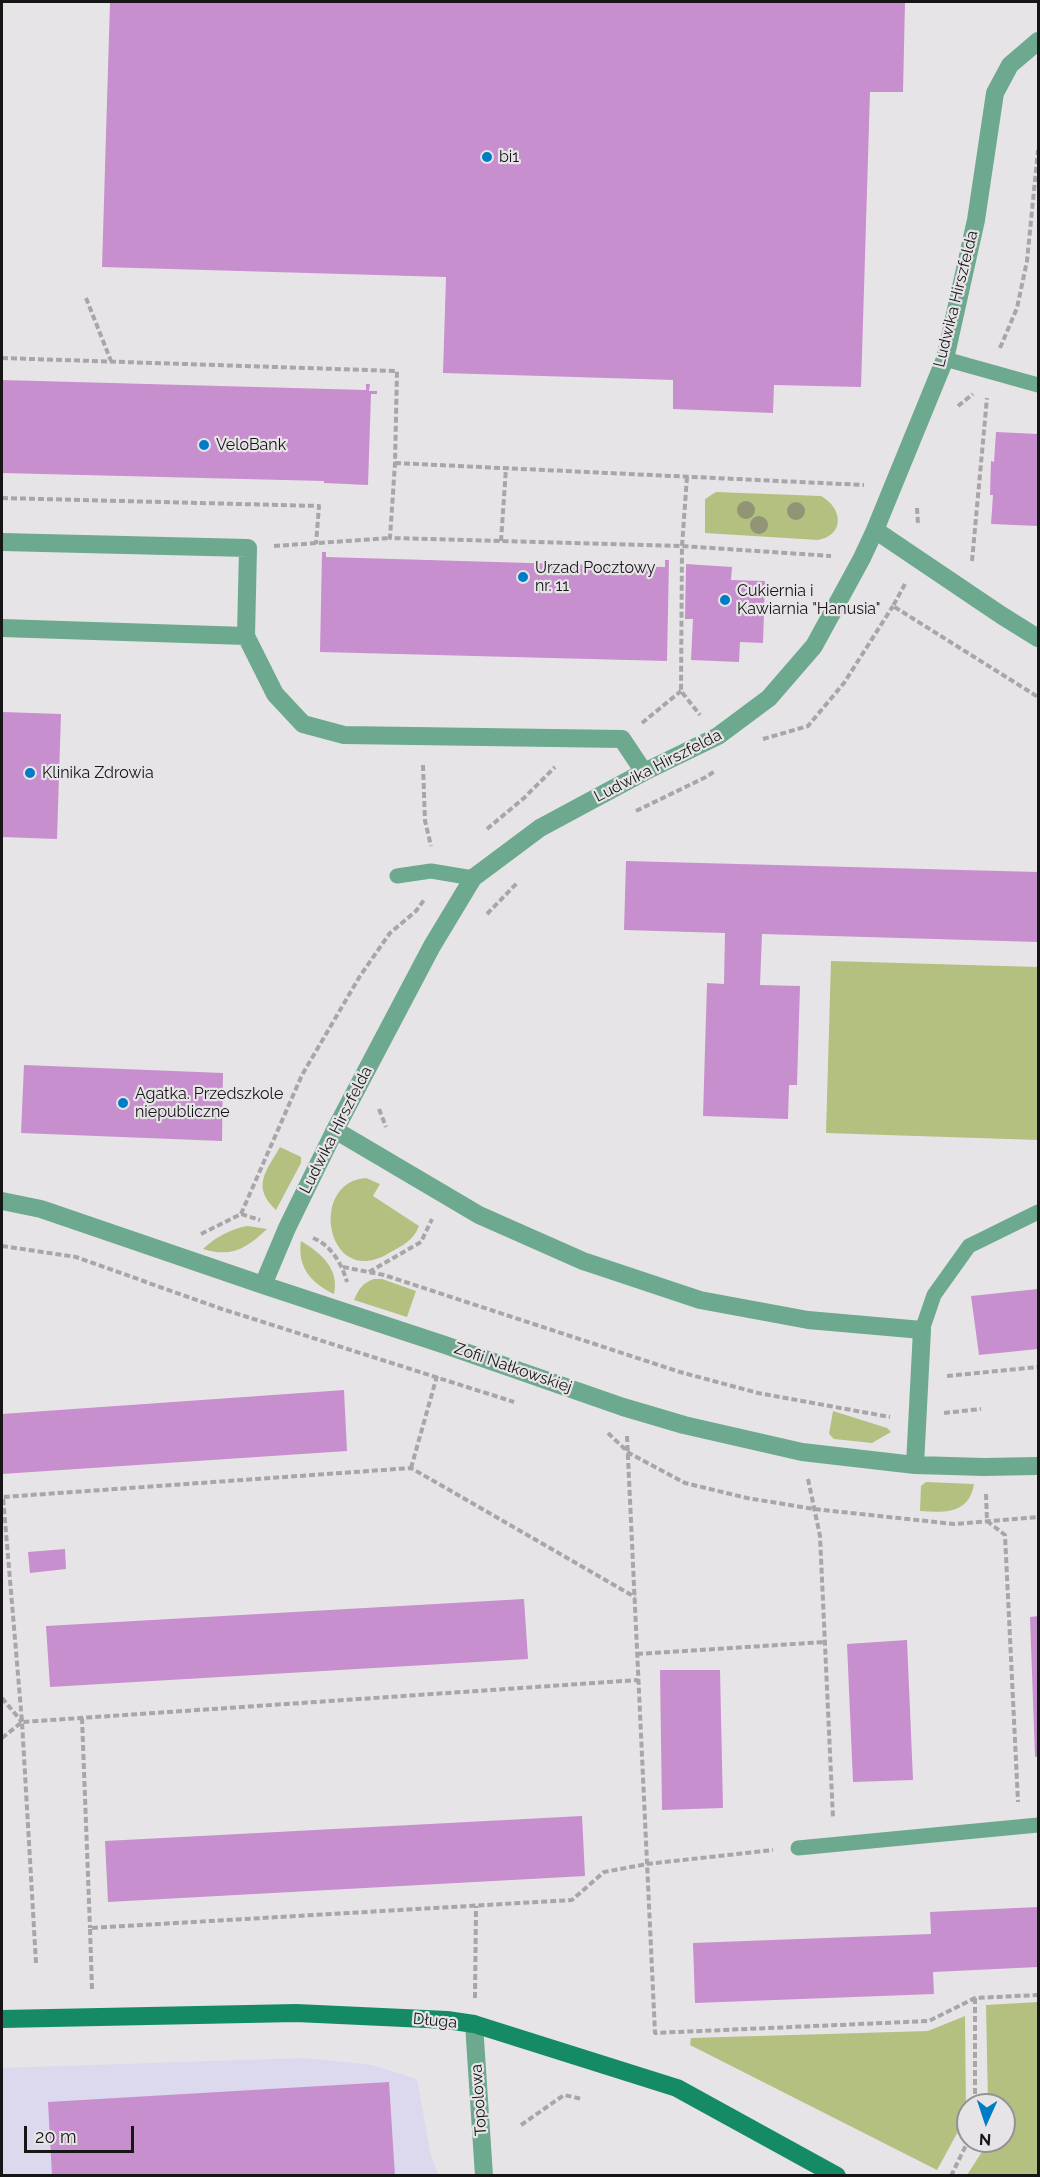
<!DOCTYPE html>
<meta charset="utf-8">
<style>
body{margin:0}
#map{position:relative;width:1040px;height:2177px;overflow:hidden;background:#e7e4e7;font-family:Raleway,sans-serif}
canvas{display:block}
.frame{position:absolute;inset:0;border:3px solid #171617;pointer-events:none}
.north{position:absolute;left:956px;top:2093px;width:60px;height:60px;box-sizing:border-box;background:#e7e4e7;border:2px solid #949294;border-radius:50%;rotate:183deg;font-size:16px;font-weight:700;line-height:24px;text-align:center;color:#171617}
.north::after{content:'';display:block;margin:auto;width:21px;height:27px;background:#007cc5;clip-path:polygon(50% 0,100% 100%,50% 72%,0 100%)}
.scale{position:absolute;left:24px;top:2126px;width:110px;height:27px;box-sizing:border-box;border:3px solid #171617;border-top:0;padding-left:8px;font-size:18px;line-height:21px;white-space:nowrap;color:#171617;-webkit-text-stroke:4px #e7e4e7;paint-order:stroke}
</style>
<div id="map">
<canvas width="1040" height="2177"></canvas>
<div class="frame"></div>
<div class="north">N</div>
<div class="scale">20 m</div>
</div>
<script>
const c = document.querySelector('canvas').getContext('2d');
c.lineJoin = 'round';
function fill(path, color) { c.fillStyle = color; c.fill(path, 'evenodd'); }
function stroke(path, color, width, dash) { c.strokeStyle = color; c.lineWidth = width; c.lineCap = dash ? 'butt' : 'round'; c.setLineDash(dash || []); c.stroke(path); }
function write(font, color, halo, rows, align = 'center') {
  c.font = font + ' Raleway,sans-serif'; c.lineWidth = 4.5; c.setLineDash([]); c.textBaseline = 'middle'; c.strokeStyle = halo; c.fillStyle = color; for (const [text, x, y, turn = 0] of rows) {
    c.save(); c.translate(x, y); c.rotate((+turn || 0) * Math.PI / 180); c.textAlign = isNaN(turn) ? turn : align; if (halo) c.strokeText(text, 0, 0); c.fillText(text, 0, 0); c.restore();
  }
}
fill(new Path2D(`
 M304,2058L372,2065L417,2079L431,2156L439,2175L2,2176V2068Z`), '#dcd8ee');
fill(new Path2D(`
 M716,492L821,496C843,508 845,535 818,540L705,533V499Z
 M831,961L1038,967V1140L826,1133Z
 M280,1147L301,1157V1163L276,1210C251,1187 266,1171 280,1147Z
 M366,1178L380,1184L373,1196L419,1226C413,1241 403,1245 389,1253C327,1291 307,1182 366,1178Z
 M248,1226L267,1229C247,1248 232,1258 203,1249C214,1238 232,1228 248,1226Z
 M301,1241C320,1252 340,1269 334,1294C311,1283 297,1267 301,1241Z
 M374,1279H382L416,1291L407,1317L354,1300C359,1289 362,1283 374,1279Z
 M833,1411L887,1428L891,1432L872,1443L834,1439L829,1434Z
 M926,1482L974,1484C969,1514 945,1513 920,1511L921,1486Z
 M1038,2002V2175H967L989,2141H1004V2105H988L986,2005Z
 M965,2016L966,2112L961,2126L937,2170L690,2045L691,2038L928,2031Z`), '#b4c080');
fill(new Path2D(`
 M110,2H905L903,92H870L861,387L774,385L773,413L673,409V380L443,373L446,277L102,267Z
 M2,380L366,390V384H370L369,391H377V394H371L368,485L324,483V481L2,473Z
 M996,432L1038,434V526L991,524L993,495H990L991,461L994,462Z
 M322,552H326V557L665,567V560H669L667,661L320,652Z
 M686,564L732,567L731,580L765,581L763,643L740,642L739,662L691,660L693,619H685Z
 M2,712L61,714L57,839L2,837Z
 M626,861L1038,872V942L762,934L760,985L800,986L797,1085H789L788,1119L703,1116L707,983L724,984L725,933L624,930Z
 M24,1065L223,1073L222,1141L21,1133Z
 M1038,1289V1349L979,1355L971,1296Z
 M344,1390L347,1451L2,1474V1414Z
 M65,1549L66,1569L30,1573L28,1552Z
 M524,1599L528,1659L50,1687L46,1626Z
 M1038,1616V1756L1035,1757L1030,1617Z
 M907,1640L913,1780L853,1782L847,1644Z
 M660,1670H720L723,1808L662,1810Z
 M582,1816L585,1876L108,1902L105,1841Z
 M1038,1907V1967L933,1972L934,1994L695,2003L693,1943L931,1934L930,1912Z
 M389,2082L395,2176H52L48,2102Z`), '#c88fce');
stroke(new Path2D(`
 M86,298L111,361
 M1000,348L1017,308L1027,261L1038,150
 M2,358L397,371L395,463L390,538L682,546L831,556
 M958,406L973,394
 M395,463L864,485
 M687,477L682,546L681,691L700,715
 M2,498L319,506L316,544
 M917,508L918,524
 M501,541L506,468
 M274,546L390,538
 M972,561L987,398
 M905,584L893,606L1038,697
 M642,723L681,691
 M763,739L808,726L844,683L893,606
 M423,765L425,821L431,846
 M636,811L706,777L715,771
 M487,829L524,798L555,767
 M487,914L517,883
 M379,1109L386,1127
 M241,1214L302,1075L360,976L390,933L416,911L424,900
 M201,1234L241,1214L260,1220
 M313,1238C331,1245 342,1264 347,1282
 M2,1246L76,1257L219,1308L514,1402
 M343,1267L384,1275L680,1372L758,1393L890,1417
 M369,1272L421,1242L432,1219
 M947,1376L1038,1367
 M944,1413L981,1409
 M608,1433L629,1453L685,1483L747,1498L814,1509L954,1524L1038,1517
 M627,1436L655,2033L929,2021L975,1998L1038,1995
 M411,1468L437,1376
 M808,1479L820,1536L833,1818
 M986,1494L987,1521L1005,1535L1018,1802
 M637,1654L825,1642
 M2,1698L22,1722
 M82,1718L90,1928
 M2,1738L22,1722L638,1680
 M36,1963L22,1722L3,1497L411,1468L635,1597
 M92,1989L90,1928L572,1900L604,1872L647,1864L773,1850
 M475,1998L476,1906
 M975,1998V2105
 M521,2125L564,2095L582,2099
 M951,2176L968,2141`), '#a8a6a8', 4, [6, 3]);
stroke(new Path2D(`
 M945,359L1038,385
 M397,876L431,871L473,878
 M922,1330L934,1295L969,1246L1038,1212
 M798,1848L1038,1825`), '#6ca98f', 15);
stroke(new Path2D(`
 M875,530L1001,615L1038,638
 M2,542L248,548L246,636L2,628
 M246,636L275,694L303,724L344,735L622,739L644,772
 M335,1130L479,1215L583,1261L700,1300L808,1320L922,1330L915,1465
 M2,1201L41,1209L263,1285L445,1345L623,1407L684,1425L802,1452L915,1465L984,1467L1038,1466
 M263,1285L287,1228L335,1130L432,946L473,878L540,828L644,772L718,736L769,698L814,646L862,558L875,530L945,359L976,220L995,93L1010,65L1038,41
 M474,2024L484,2176`), '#6ca98f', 18);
stroke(new Path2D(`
 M2,2019L296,2013L447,2020L474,2024L677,2088L837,2176`), '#158b65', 18);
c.fillStyle = '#919475';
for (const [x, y] of [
 [746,510],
 [796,511],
 [759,525]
]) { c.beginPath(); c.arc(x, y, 9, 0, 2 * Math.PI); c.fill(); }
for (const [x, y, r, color] of [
 [487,157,6,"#007cc5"],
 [204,445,6,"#007cc5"],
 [523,577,6,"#007cc5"],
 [725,600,6,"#007cc5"],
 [30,773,6,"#007cc5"],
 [123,1103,6,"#007cc5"]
]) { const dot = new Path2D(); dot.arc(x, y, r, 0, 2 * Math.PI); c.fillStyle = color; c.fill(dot); stroke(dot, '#e7e4e7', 2); }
write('16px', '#171617', '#e7e4e7', [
 ["bi1",499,157],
 ["VeloBank",216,445],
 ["Urzad Pocztowy",535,568],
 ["nr. 11",535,586],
 ["Cukiernia i",737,591],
 ["Kawiarnia \"Hanusia\"",737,609],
 ["Klinika Zdrowia",42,773],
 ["Agatka. Przedszkole",135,1094],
 ["niepubliczne",135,1112]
], 'left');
write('16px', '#171617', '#e7e4e7', [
 ["Ludwika Hirszfelda",956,299,-76],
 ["Ludwika Hirszfelda",658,766,-27],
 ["Ludwika Hirszfelda",336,1130,-63],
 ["Zofii Nałkowskiej",513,1368,19],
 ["Długa",435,2021,5],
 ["Topolowa",479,2100,-94]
]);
</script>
